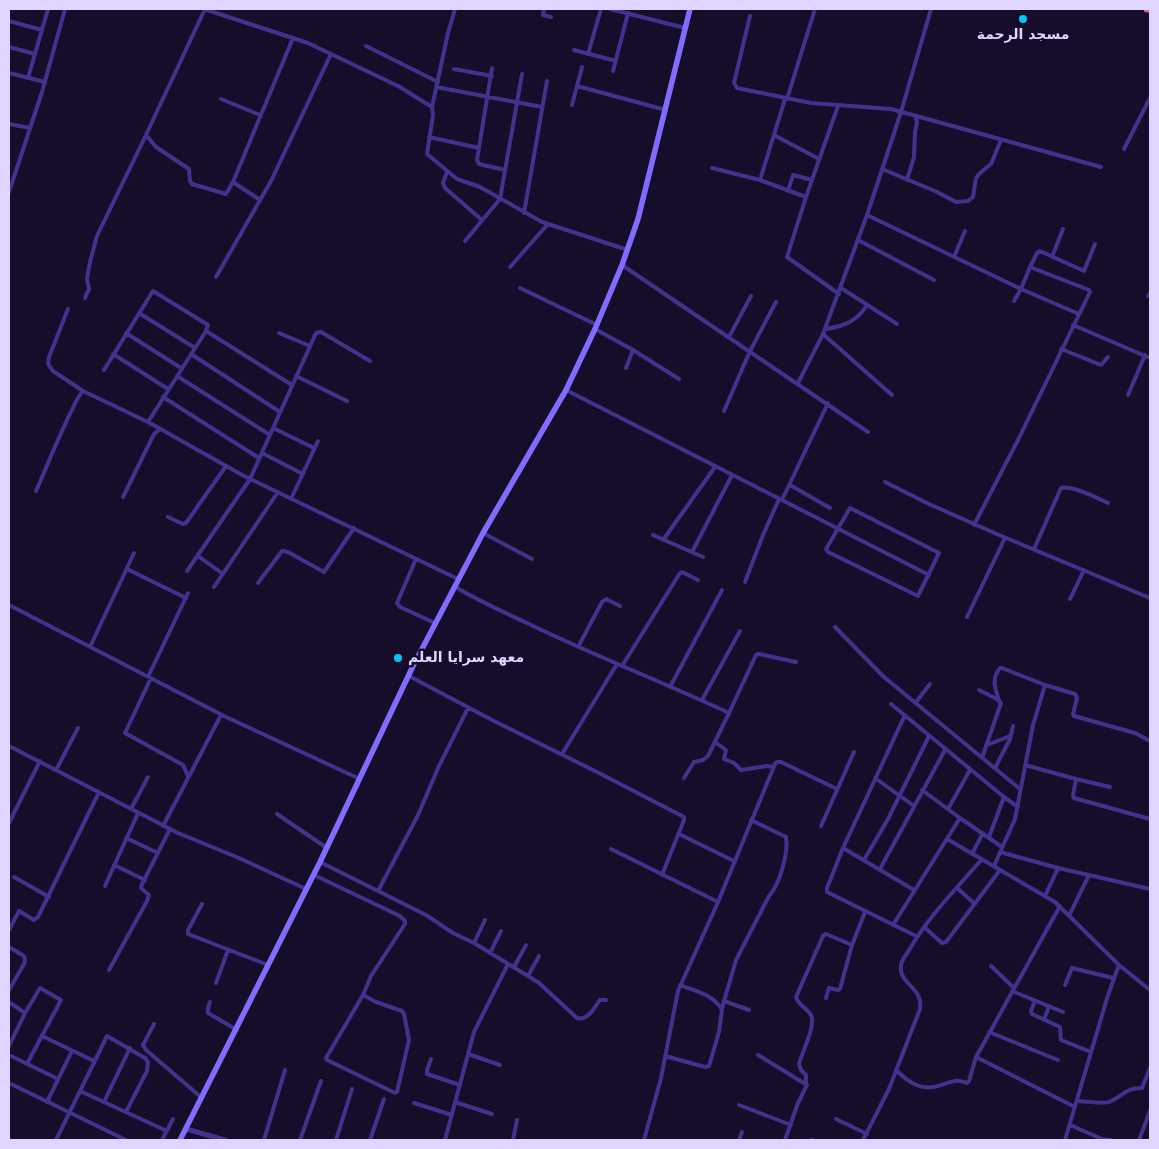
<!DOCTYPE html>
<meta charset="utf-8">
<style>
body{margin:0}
#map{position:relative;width:1159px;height:1149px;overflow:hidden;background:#150d29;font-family:"DejaVu Sans",sans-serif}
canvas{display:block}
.frame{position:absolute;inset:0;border:10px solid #dfd5ff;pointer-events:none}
</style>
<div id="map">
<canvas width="1159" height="1149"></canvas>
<div class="frame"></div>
</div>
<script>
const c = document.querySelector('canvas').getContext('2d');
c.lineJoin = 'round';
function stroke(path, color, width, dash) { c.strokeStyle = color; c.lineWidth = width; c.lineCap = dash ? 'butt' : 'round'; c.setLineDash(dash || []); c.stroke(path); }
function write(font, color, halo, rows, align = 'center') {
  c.font = font + ' "DejaVu Sans","Noto Sans Arabic",sans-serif'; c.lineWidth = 5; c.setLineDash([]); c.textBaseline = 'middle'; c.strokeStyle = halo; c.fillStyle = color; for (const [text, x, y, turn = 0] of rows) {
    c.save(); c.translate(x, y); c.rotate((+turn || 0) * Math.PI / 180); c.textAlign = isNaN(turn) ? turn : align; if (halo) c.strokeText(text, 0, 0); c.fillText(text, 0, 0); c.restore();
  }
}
stroke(new Path2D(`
 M204,9L308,43L398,86L432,107
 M455,9L448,33L432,107L433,115L427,154L457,179L480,187L542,222L628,250
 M544,9L543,15L551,17
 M610,9L685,28
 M750,16L734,83L737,88L811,103L891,109L1101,167
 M9,21L42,30
 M366,46L438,82
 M9,47L35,54
 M574,50L616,61
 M588,54L601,9
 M492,68L477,160L479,164L505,170
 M454,69L492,76
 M613,71L628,13
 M9,73L45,82
 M28,78L48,9
 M577,86L666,110
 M436,87L542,107
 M221,99L260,115
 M787,99L815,9
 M572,105L582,67
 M9,124L30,128
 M146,135L205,9
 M774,135L819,159
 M429,137L479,148
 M1124,149L1150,98
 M712,168L760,180L785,99
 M882,169L935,191L956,202L968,201L973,197L976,178L980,173L991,164L1001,140
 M447,172L443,183L445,188L482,220
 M760,180L806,197L838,106
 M907,180L914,157L915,132L917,122L915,116
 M788,191L793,175L812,180
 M9,192L42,92L65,9
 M806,197L787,257L839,294
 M260,200L233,182L293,38
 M524,213L547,81
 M867,215L1021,289L1014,301
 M858,240L934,280
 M465,241L500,199L522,74
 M954,257L965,231
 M1052,257L1063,229
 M622,265L868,432
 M510,267L548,224
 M1030,267L1021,289L1079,314
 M216,277L271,181L331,54
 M520,288L597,325
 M841,288L897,324
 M1148,296L1150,293
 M85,298L89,289L87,279L90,262L97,236L146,135L156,147L189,169L190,181L192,184L226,194L233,182
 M68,309L49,357L48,364L53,371L83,391
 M139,313L195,348
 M1073,325L1150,358
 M595,329L633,350L679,379
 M826,329C845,326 857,321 867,305
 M126,333L181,368
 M279,333L310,346
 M823,334L867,215L901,112L931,9
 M729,337L751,296
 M1061,349L1101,365L1108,357
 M113,354L168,389
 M191,354L280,412
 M626,368L633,350
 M104,370L153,291L208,325L206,331
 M177,376L270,435
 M296,376L347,401
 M798,383L823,334L892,395
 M566,390L929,575
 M1128,395L1145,355
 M163,397L259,458
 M724,411L750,351L776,302
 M148,422L206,331L292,385
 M273,428L314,448
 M262,453L303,474
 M885,482L929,504L999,535L1150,598
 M790,485L830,508
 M36,491C43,476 75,396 83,391L148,422L244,476L458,579
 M123,497L154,434L160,429
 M291,499L318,441
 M782,500L828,403
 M850,508L939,553L918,596L828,552L826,549Z
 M168,517L183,524L186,523L226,466
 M974,525L1019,438L1090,292L1089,290L1030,267L1037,253L1040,251L1084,271L1095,244
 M483,533L532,559
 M653,535L703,557
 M663,540L715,467
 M1034,549L1061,488C1072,485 1097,498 1108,503
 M692,552L732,475
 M198,556L223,574
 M416,559L397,603L400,607L435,623
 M127,569L186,598
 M187,571L250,479L316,333L321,332L370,361
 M745,582L763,535L779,499
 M258,583L282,551L288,552L324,572L354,528
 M454,586C478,601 504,612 529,624C595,656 663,682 729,713L756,655L759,654L796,662
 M214,587L278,492
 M1070,599L1084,570
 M9,605L226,717L360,779
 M967,617L1005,538
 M835,627L884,677L1020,789
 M90,647L134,553
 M578,647L602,602L606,599L620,606
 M622,666L680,573L682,572L698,580
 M409,676L492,720L597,772L684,817V820L662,875
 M148,677L188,593
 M151,678L125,733L183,765L188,776
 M670,687L722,590
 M979,690L997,699L1001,703L982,758
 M702,700L740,631
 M999,700C995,688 991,679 1000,668H1002L1045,685L1075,694L1077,698L1073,714L1074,716L1135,733L1150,741
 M916,702L930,684
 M891,704L1004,797L989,837
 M905,715L843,848L914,890
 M715,742L726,750L724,759L734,763L741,770L767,766L773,767
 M987,745L1010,736
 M9,746L178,833L239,858L306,889
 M562,754L617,664
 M1025,765L1076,779L1073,795L1074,798L1150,819
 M995,768L1010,739L1013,726
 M56,770L78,728
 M684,778L694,762L703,760L708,756L729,713
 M875,778L914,806
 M1076,779L1110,787
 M1004,797L1018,807
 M131,809L148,777
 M948,809L970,770
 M277,814L327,848
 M960,818L1002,847
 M9,823L40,761
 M163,826L221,715
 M821,826L854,752
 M679,834L734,861
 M126,838L158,853
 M947,839L1055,902L1119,965L1150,990
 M843,848L827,888V892L916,936
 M611,849L718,902
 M1000,852L1058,868L1150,889
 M972,854L983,833
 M864,860L888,819L929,736
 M320,862L426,915L453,933L474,943L528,976L539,983L577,1018C588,1021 594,1008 600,1000H606
 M114,865L145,880
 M994,866L1015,819L1033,725L1045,685
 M880,869L945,750
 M314,875L400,916L405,921V924L371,976L363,995L326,1058L327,1060L395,1093L397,1092L409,1040L404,1014L402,1011L376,1002L363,995
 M14,877L49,897
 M105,886L138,813
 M957,888L975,904
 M378,891L418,815L439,766L468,708
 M1045,896L1058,868
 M202,904L188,930V934L268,965
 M1060,906L976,1057L1075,1107
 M1069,916L1089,875
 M893,925L960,818L922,790
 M924,927L942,943L946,942L1000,870
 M9,930L19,911L34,920L38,917L99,792
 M474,943L485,920
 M9,947L24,956L25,960L24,964L9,990
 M490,953L501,931
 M991,966L1014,988
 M514,967L526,945
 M109,970L147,901L149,895L141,888L142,884L170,829
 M528,976L539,956
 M216,983L228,950
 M680,985C698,992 710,993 722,1009
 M1065,985L1072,968L1113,978
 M1012,991L1063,1012
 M826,998L829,988L838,990L840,989L852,945
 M1035,1001L1031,1011L1032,1014L1060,1027L1061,1040L1091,1052
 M9,1002L25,1013
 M210,1002L208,1008V1013L237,1030
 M749,1010L724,1001L736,960L769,896C779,886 789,852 786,837L751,820
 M1044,1020L1049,1006
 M154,1024L143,1045L146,1050L202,1098
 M989,1032L1058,1060
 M42,1036L94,1061
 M9,1046L25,1013L40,988L61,1000L27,1064
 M468,1054L500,1065
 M9,1055L58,1079
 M758,1055L807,1085L798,1103L785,1140
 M665,1056L705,1067L709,1066L719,1032L722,1009L724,1001
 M431,1059L427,1070V1074L460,1085
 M896,1070C909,1083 923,1092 941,1085C952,1082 956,1078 967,1083L969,1081L976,1057
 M9,1083L126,1140
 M806,1084V1075L801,1070L799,1064C802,1052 816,1026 811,1015C807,1008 798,1005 796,997L823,936L826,934L852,945L865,912
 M80,1091L167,1131
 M1077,1101C1084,1101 1105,1104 1109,1102C1124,1096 1124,1088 1142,1088L1150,1068
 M47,1102L72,1051
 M104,1102L130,1048
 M455,1102L492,1114
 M414,1103L452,1115
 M739,1105L791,1125
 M836,1119L867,1134
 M1070,1125L1102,1139L1111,1140
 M56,1140L107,1036L145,1058L148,1062L147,1071L126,1112
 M162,1140L173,1119
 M264,1140L285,1070
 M300,1140L321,1081
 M336,1140L352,1089
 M370,1140L384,1099
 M445,1140L474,1032L508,964
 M513,1140L517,1120
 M644,1140L661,1078L678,991L718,902L775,764L777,762H781L837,789
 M739,1140L742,1132
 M811,1140H812
 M863,1140L889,1089L920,1009C924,988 898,983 901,966C901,961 905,956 908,952C927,918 956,889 982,859
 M1065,1140L1108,995L1119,965
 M1139,1140L1150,1111`), '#41338d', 4);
stroke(new Path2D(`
 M186,1129L225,1140`), '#41338d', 5);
stroke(new Path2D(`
 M180,1140L320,862L413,666L483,533L566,390L595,329L622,265L638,219L690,9`), '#826cff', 5.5);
stroke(new Path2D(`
 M1147,9H1150`), '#ea56c6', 7);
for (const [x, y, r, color] of [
 [1023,19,5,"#01c6ff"],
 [398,658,5,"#01c6ff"]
]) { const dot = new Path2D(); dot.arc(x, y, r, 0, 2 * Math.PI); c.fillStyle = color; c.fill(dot); stroke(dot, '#150d29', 2); }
write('bold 14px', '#dfd5ff', '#150d29', [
 ["مسجد الرحمة",1023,35],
 ["معهد سرايا العلم",408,658,"left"]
]);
</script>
